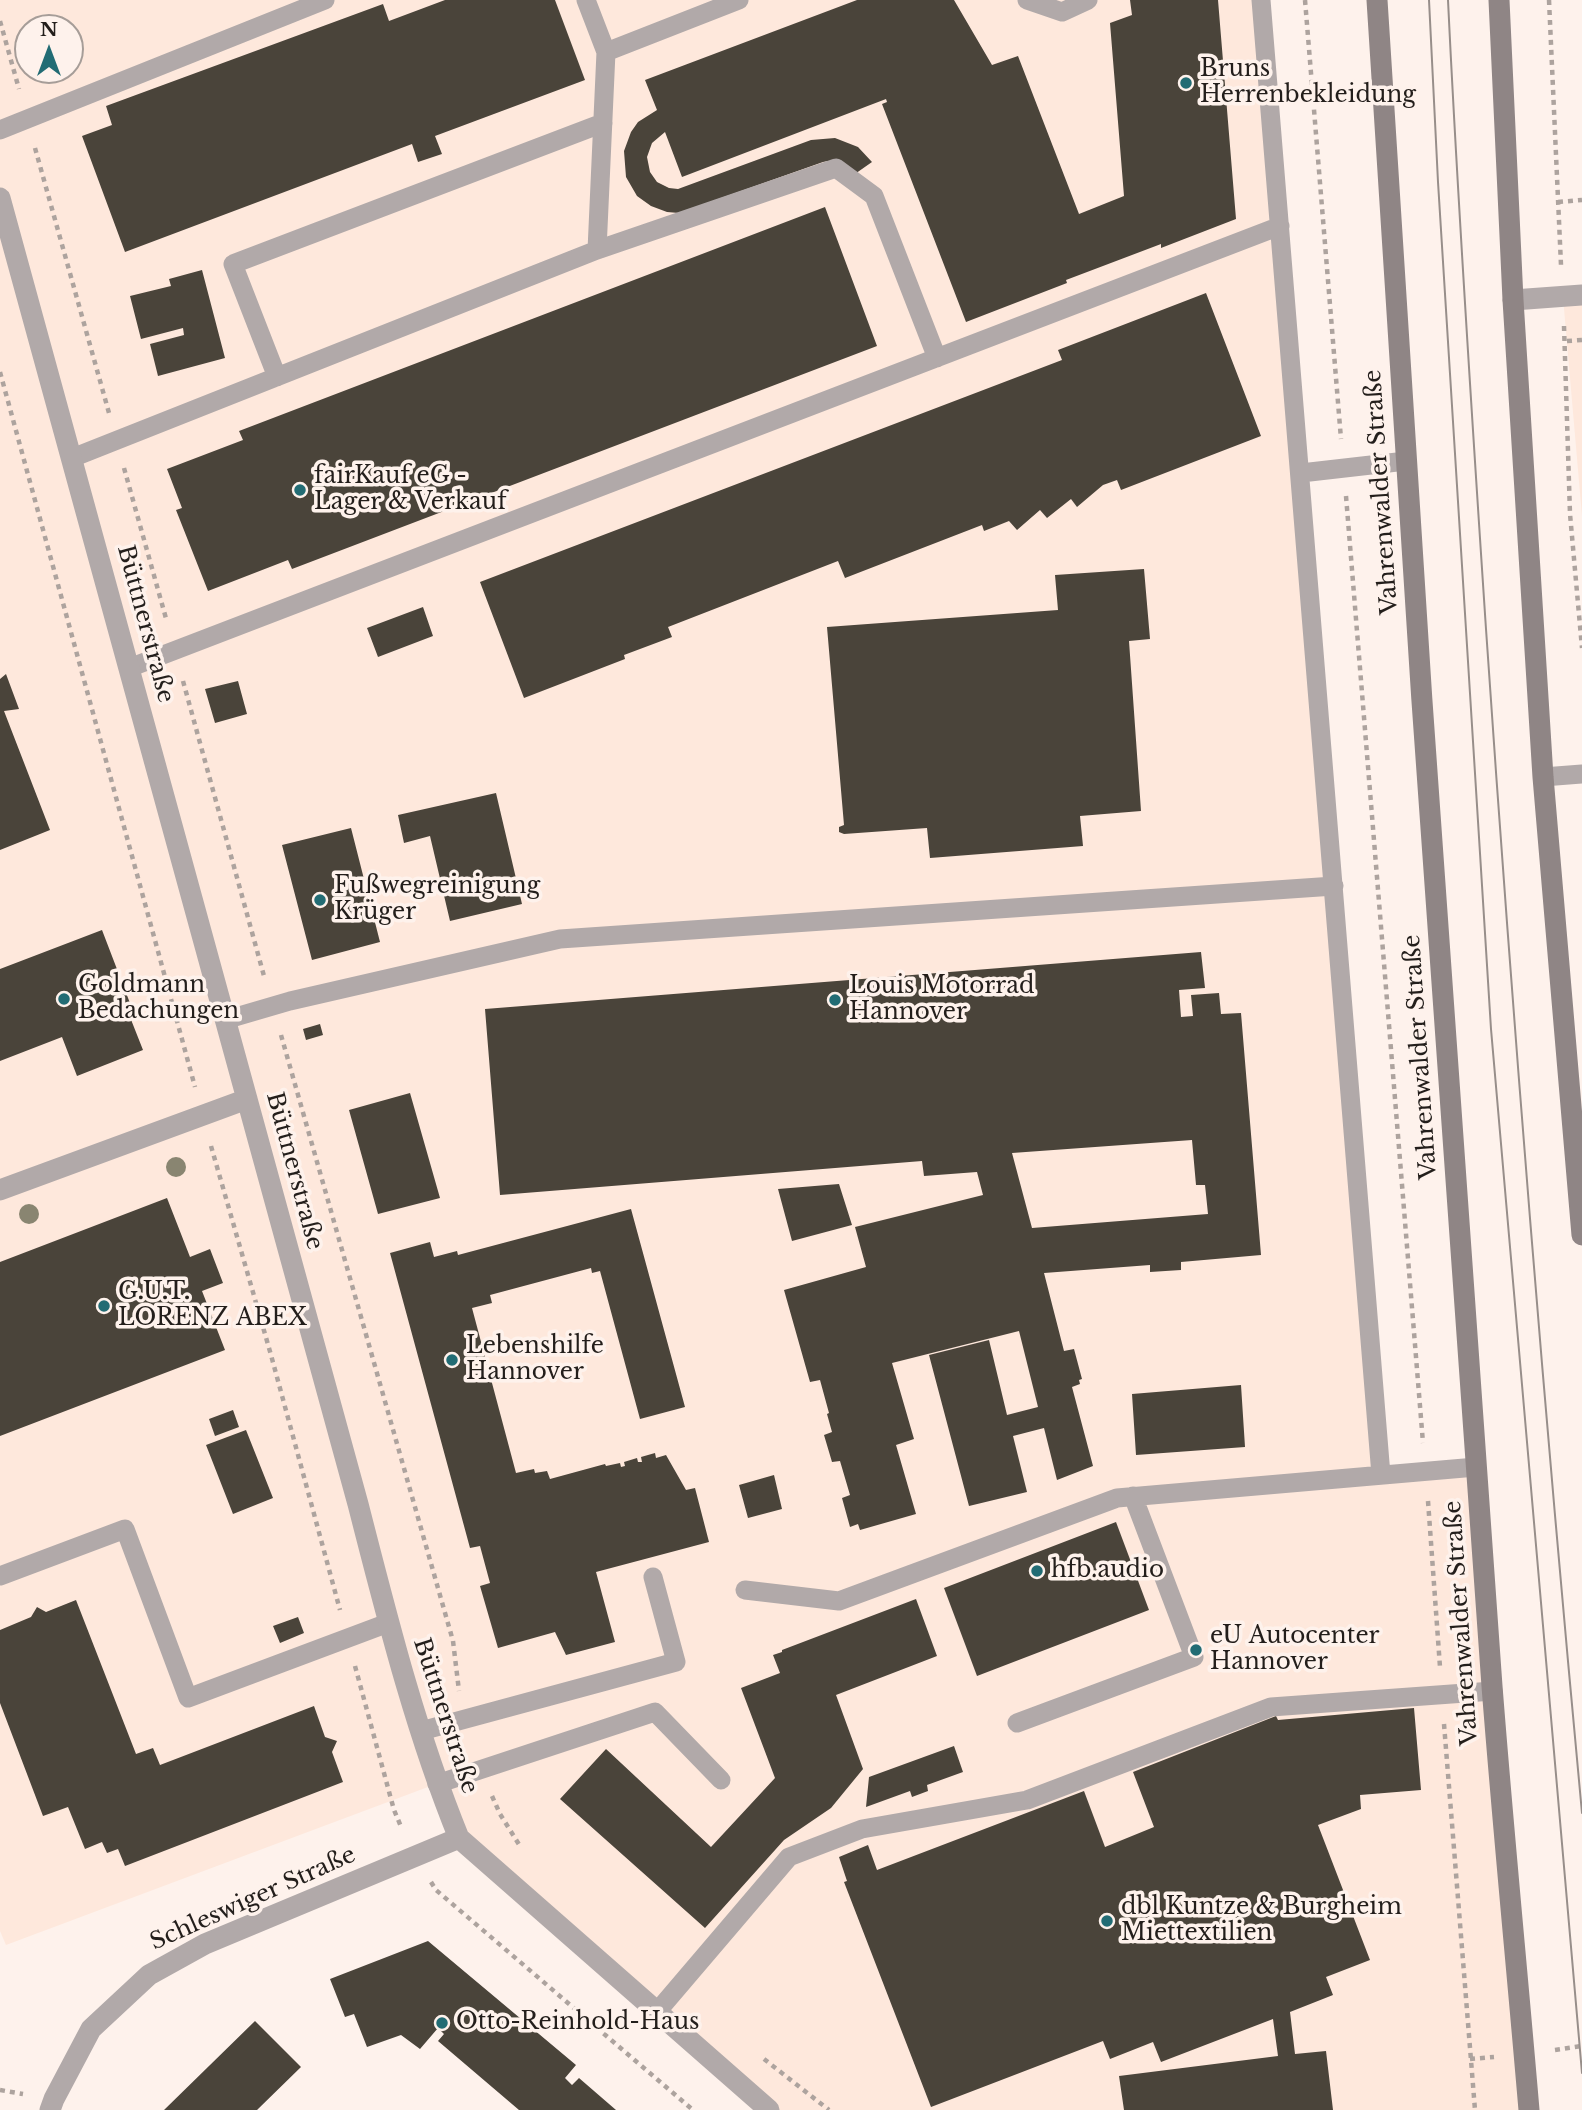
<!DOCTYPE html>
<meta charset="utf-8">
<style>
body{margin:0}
#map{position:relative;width:1582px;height:2110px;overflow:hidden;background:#fef2ec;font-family:"Libre Baskerville",serif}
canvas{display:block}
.north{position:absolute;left:14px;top:14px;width:70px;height:70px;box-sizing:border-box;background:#fef2ec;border:2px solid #a69d98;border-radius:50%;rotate:0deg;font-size:19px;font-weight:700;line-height:28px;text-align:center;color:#231e1b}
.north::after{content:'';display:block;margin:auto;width:24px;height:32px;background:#226c74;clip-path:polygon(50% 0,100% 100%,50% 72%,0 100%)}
</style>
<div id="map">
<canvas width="1582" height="2110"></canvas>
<div class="north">N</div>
</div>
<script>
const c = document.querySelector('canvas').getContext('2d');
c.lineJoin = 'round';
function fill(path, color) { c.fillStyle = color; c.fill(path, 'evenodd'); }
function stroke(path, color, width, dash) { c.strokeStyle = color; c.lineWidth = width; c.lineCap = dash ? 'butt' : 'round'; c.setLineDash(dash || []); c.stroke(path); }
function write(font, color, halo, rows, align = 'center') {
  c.font = font + ' "Libre Baskerville",serif'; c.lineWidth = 7; c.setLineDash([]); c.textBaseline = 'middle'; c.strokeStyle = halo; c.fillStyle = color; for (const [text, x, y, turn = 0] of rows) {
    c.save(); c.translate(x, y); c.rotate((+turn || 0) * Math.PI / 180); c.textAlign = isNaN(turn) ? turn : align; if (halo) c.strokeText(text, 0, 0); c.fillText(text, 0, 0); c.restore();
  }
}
fill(new Path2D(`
 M0,0H1261L1381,1474L1476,1467L1529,2110H769L459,1838L436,1784L6,1945L0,1931ZM28,28H70V70H28Z
 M1582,295V516L1563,297Z`), '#fee8dc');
fill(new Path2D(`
 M445,0H555L585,80L435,136L442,154L418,162L412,144L125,252L82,136L112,125L106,106L383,4L389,21Z
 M857,0H954L992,65L1018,56L1079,214L1124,196L1110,23L1132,15L1130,0H1218L1236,219L1161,248V244L1066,280L1067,283L966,322L882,104L887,102L886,99L682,177L665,132L652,143L647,157L650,172L657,182L669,188L678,189L811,140L835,138L858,147L872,162L852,176L828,161L823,162L679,213L667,212L651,206L637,196L626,177L624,151L631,132L638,122L657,110L645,80Z
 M825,207L877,346L292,569L288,560L208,591L176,510L182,508L167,469L243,440L239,431Z
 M202,270L225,358L158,376L150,344L184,335L183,328L141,339L130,296L171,286L169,279Z
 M1206,293L1261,436L1121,490L1117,480L1103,485L1077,507L1071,499L1047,518L1040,510L1017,530L1009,521L984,531L982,525L845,578L838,561L668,627L672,637L624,655L625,659L524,698L480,582L1062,360L1058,350Z
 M1144,569L1150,639L1129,641L1141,811L1080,816L1083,846L930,858L927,828L844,834L839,832V827L844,825L827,627L1058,610L1055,575Z
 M423,607L433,636L378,657L367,628Z
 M6,674L19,709L4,711L50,830L0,850V679Z
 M238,681L247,714L215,723L205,689Z
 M496,793L522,904L450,921L430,836L404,843L398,815Z
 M351,828L380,942L312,960L282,845Z
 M102,930L133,1011L128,1012L143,1050L77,1076L62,1037L0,1061V969Z
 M1201,952L1205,988L1179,990L1181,1017L1193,1016L1191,995L1219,993L1221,1014L1241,1013L1261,1255L1181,1262V1270L1150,1272V1265L1044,1273L1064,1351L1074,1349L1082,1379L1079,1380L1080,1384L1072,1387L1093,1466L1057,1480L1044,1428L1013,1436L1027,1492L969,1506L929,1355L989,1340L1007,1415L1038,1407L1019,1331L892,1363L914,1439L896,1445L916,1514L860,1530L858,1524L850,1527L842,1498L850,1495L840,1461L832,1462L824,1435L832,1432L827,1414L829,1413L820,1380L810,1382L784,1290L866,1267L855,1227L983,1195L977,1172L924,1176L922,1161L500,1195L485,1009ZM1192,1140L1196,1185H1205L1208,1214L1032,1228L1012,1153Z
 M320,1024L323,1035L306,1040L303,1029Z
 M410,1093L440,1198L378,1214L349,1110Z
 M839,1184L852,1225L792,1241L778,1189Z
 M167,1198L190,1257L210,1249L223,1283L202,1291L225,1350L0,1436V1262Z
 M631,1209L685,1407L640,1419L600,1271L592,1273L591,1268L490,1295L492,1303L472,1308L516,1473L534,1469L535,1473L547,1471L550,1479L605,1464L606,1466L620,1463L621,1467L625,1466L624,1462L637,1458L638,1462H642L641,1457L655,1453L656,1458L666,1455L686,1490L695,1488L709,1542L596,1572L615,1642L566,1655L555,1632L498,1648L480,1586L490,1583L480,1546L470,1548L390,1253L430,1242L434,1257L457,1251L458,1255Z
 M1241,1385L1245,1447L1136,1455L1132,1394Z
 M233,1410L239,1427L215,1436L209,1419Z
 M246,1430L273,1498L233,1514L206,1445Z
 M774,1475L782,1509L748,1518L739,1485Z
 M1116,1522L1149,1610L977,1676L944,1588Z
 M916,1599L937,1656L836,1695L863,1769L831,1808L784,1840L705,1928L560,1799L606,1749L711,1847L775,1778L741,1688L780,1673L773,1655L782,1652V1650Z
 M76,1600L136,1754L153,1748L160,1765L314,1706L325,1737L337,1741L332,1752L343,1782L125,1866L118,1849L107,1853L102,1842L85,1849L68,1807L43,1816L0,1703V1630L31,1617L37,1607L46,1612Z
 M298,1617L304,1633L280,1643L273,1626Z
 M1414,1708L1421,1790L1360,1795L1361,1809L1318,1825L1370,1960L1326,1977L1333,1995L1290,2012L1295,2054L1326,2051L1333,2110H1124L1119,2076L1278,2056L1273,2019L1161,2062L1153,2042L1110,2059L1103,2041L931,2107L844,1882L847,1881L839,1857L868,1845L877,1870L1084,1791L1105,1847L1154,1827L1133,1772L1276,1716L1278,1720Z
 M954,1746L963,1772L927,1785L928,1791L912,1797L910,1791L866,1807L869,1777Z
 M428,1941L576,2065L565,2078L572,2085L579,2078L616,2110H519L438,2041L444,2034L438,2028L420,2049L401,2035L367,2047L354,2014L345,2017L330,1979Z
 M255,2021L301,2067L257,2110H164Z`), '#4a443a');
stroke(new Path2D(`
 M1305,0L1341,439
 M1549,0L1561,265
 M0,21L19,89
 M35,148L109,413
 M1558,202L1582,200
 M1564,326L1570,514L1582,648
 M1567,341L1582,340
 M0,372L195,1087
 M124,468L167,622
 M1346,496L1423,1443
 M183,681L264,976
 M281,1035L453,1641L459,1691
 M211,1146L271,1355L340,1610
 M1428,1501L1440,1667
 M355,1666L394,1810L402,1829
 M1444,1724L1475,2110
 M492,1796L500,1814L520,1846
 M431,1882L436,1890L693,2110
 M1555,2050L1582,2046
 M764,2059L829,2110
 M1470,2059L1494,2057
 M0,2090L23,2094`), '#ada39e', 4.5, [5, 5]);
stroke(new Path2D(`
 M586,0L606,52L739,0
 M1027,0L1062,12L1088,0
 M1261,0L1381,1475
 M0,130L325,0
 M597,250L836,168L874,196L937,358
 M277,377L233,264L603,123
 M72,458L597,250L606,52
 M1301,473L1406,461
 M129,668L1280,226
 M1543,777L1582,774
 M225,1020L290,1001L560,939L1334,886
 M0,1576L125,1529L188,1698L388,1623
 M745,1590L839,1601L1117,1498L1476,1467
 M1017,1723L1194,1657L1133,1496
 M421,1731L676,1662L653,1577
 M437,1784L655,1712L721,1780
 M656,2013L789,1857L862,1829L1027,1800L1271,1707L1493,1691`), '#b1a9a9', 19);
stroke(new Path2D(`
 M0,198L358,1504C387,1617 415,1730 459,1838L769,2110
 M1513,300L1582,295
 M0,1190L247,1099
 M50,2110L54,2099L91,2029L149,1975L205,1944L459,1838`), '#b1a9a9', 21);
stroke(new Path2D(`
 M1377,0C1412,562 1449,1125 1492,1686C1503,1828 1517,1969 1529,2110
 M1499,0L1513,300L1543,777L1582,1235`), '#8f8585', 21);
stroke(new Path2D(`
 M1429,0L1438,182L1491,1029L1582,2073
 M1448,0C1458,210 1472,419 1486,629C1513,1024 1545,1419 1582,1813`), '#978e8a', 2);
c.fillStyle = '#898571';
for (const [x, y] of [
 [176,1167],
 [29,1214]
]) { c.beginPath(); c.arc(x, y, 10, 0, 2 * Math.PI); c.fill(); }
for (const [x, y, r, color] of [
 [1186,83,7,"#226c74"],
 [300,490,7,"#226c74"],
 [320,900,7,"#226c74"],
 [64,999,7,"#226c74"],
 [835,1000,7,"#226c74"],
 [104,1306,7,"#226c74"],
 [452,1360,7,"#226c74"],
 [1037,1571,7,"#226c74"],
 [1196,1650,7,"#226c74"],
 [1107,1921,7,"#226c74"],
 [442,2023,7,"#226c74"]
]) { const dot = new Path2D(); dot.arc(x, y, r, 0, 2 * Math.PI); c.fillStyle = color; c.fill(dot); stroke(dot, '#fef2ec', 2.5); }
write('23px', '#231e1b', '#fef2ec', [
 ["Bruns",1200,70],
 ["Herrenbekleidung",1200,96],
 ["fairKauf eG -",314,477],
 ["Lager & Verkauf",314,503],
 ["Fußwegreinigung",334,887],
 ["Krüger",334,913],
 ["Goldmann",78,986],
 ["Bedachungen",78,1012],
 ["Louis Motorrad",849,987],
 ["Hannover",849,1013],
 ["G.U.T.",118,1293],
 ["LORENZ ABEX",118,1319],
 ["Lebenshilfe",466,1347],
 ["Hannover",466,1373],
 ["hfb.audio",1051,1571],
 ["eU Autocenter",1210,1637],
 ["Hannover",1210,1663],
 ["dbl Kuntze & Burgheim",1121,1908],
 ["Miettextilien",1121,1934],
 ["Otto-Reinhold-Haus",456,2023]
], 'left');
write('23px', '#231e1b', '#fef2ec', [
 ["Vahrenwalder Straße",1382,492,-94],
 ["Büttnerstraße",145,624,75],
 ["Vahrenwalder Straße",1421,1057,-94],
 ["Büttnerstraße",294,1171,75],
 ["Vahrenwalder Straße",1462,1623,-94],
 ["Büttnerstraße",445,1716,72],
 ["Schleswiger Straße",253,1899,-24]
]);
</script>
